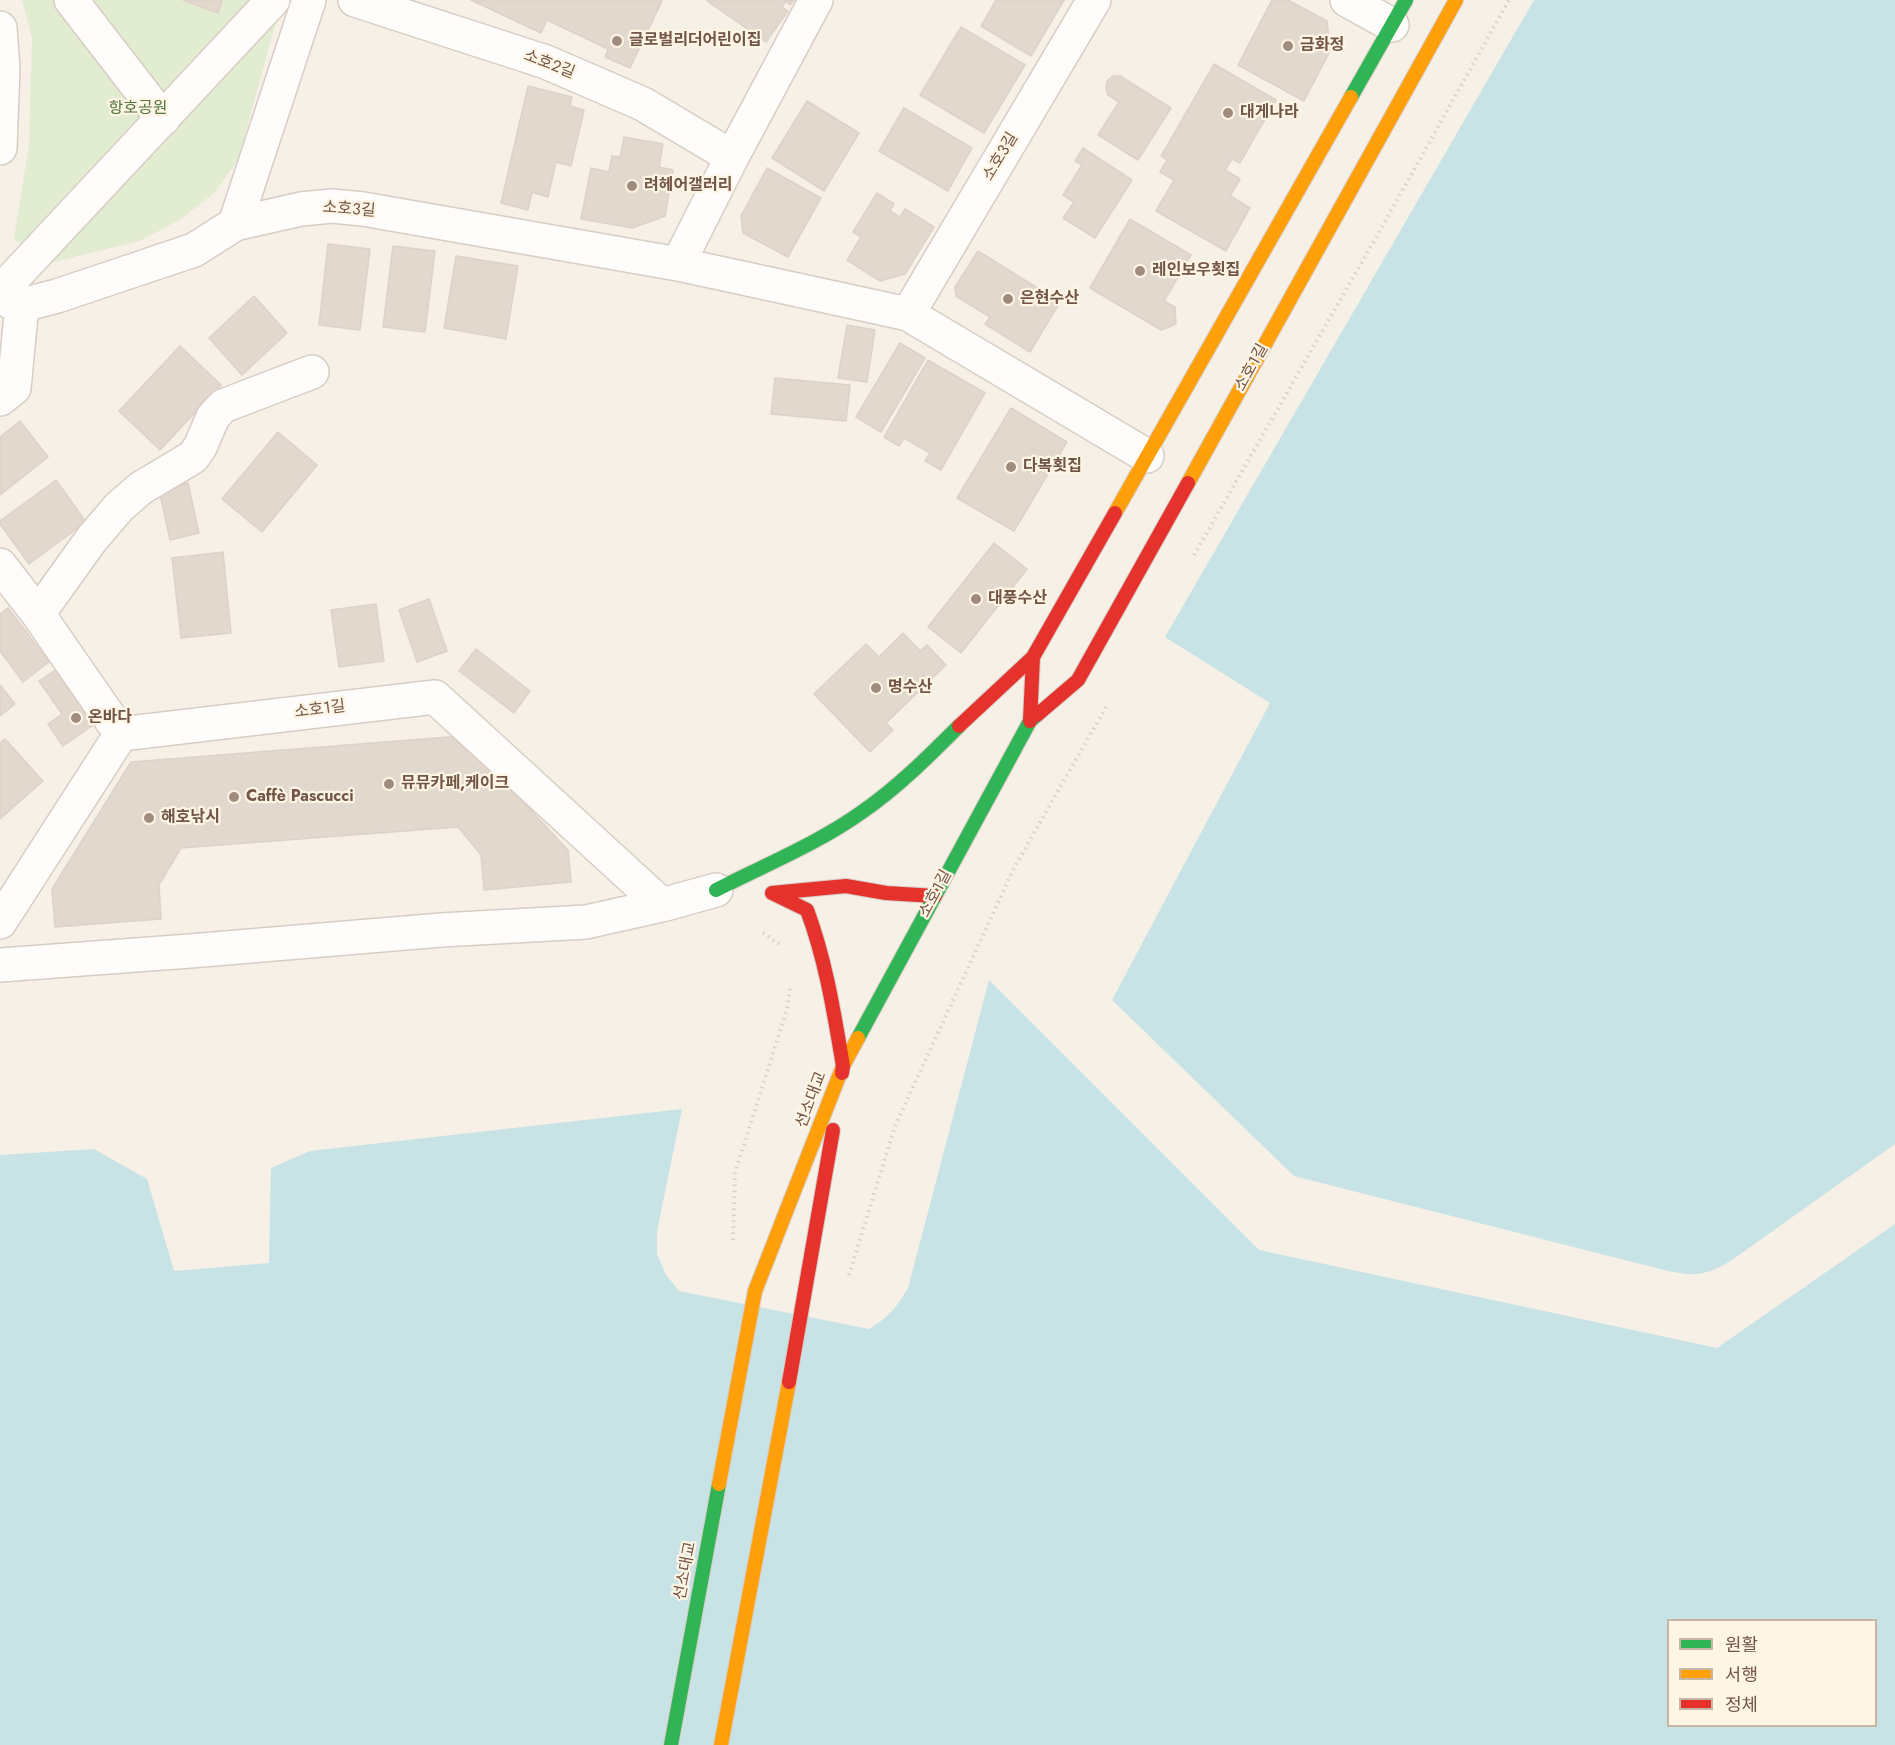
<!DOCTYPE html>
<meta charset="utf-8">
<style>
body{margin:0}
#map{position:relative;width:1895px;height:1745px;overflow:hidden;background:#f6f0e6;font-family:Jost,"Noto Sans KR",sans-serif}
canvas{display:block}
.legend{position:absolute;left:1667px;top:1619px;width:210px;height:108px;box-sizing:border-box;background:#fff5e5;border:2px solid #c7b5a6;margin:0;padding:8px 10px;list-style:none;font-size:18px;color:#725648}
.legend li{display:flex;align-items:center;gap:12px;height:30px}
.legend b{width:30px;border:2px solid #c7b5a6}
</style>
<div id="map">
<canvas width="1895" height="1745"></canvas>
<ul class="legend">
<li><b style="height:8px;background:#30b455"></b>원활</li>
<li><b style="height:8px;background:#ff9f0a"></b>서행</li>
<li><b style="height:8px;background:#e5322d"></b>정체</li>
</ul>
</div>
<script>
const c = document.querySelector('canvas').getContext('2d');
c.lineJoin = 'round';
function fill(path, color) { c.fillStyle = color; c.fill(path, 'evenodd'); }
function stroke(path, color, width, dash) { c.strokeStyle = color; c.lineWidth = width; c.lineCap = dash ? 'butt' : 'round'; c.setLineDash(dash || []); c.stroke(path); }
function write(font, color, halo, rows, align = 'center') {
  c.font = font + ' Jost,"Noto Sans KR",sans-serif'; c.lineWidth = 4.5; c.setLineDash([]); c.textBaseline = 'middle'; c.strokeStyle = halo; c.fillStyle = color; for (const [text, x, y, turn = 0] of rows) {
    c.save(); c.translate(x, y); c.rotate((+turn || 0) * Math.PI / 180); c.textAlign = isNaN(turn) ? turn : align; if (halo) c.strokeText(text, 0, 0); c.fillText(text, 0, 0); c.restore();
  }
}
fill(new Path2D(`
 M22,0H263L275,25L238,160L214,193L181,219L140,241L49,263L14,239L29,144L32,39Z`), '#e1ecd1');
fill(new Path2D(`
 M1534,0H1895V1144L1732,1260C1708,1275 1695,1277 1668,1271L1294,1176L1112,1000L1270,703L1165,637Z
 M989,980L1259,1250L1717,1348L1895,1224V1745H0V1155L94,1149L147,1179L174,1271L269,1263L271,1168L310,1151L682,1109L657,1231V1254L666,1275L679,1291L869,1329C889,1317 896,1308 908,1288ZM1668,1620H1876V1726H1668Z`), '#c8e3e5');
const building = new Path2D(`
 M183,0H222L218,13Z
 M471,0H660L662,1L630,68L605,57L608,49L547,20L541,33Z
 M708,0H794L790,5L786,1L782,7L788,11L766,42L707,1Z
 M996,0H1064L1031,56L981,26Z
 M1272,0H1288L1327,21L1330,51L1304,101L1238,65Z
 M961,27L1025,65L984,133L920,95Z
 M1214,64L1276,100L1240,163L1232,159L1225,170L1240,179L1230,196L1250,208L1226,251L1156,211L1174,180L1160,172L1167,160L1161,156Z
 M1113,76H1120L1171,108L1138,160L1098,135L1119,102L1108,95L1106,89L1107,81Z
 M528,86L572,97L570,106L584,110L571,166L556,162L548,197L532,192L528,210L501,203Z
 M807,101L859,133L824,191L772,158Z
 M904,108L972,148L948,191L879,151Z
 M624,137L663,144L659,167L673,170L665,216L632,228L581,219L591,168L609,172L612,156L620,157Z
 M1083,148L1132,180L1095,238L1063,218L1074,202L1063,195L1082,165L1075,161Z
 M767,168L821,198L788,257L743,233L741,216Z
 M877,193L894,204L890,211L900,217L905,209L934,227L905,274L880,281L847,260L861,237L853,232Z
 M1130,219L1191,255L1164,301L1175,307L1176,324L1161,330L1090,288Z
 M328,244L370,249L360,330L319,325Z
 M393,246L435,251L425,332L383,327Z
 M978,251L1060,302L1030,352L985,324L990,317L956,296L955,287Z
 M456,256L518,266L506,339L444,328Z
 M254,296L287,333L242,375L209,338Z
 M847,325L875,330L867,382L838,378Z
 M900,343L925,358L881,432L856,417Z
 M180,346L221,385L160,450L119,411Z
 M928,360L985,393L941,470L925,461L930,453L904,438L899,446L884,437Z
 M775,378L850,385L846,421L771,414Z
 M1011,408L1067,442L1014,531L957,498Z
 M20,421L48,457L0,495V437Z
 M278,432L317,465L262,532L222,499Z
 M56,480L86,522L29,564L0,524V521Z
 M188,483L199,533L170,540L159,490Z
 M994,543L1027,569L961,653L928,627Z
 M223,552L231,633L181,638L172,558Z
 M429,599L447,651L417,662L399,610Z
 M376,604L384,661L339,667L331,610Z
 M8,608L49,662L23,682L0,651V614Z
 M903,633L920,651L927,645L946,665L886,723L893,730L870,752L814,694L866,644L879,657Z
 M476,649L530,691L514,713L459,671Z
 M61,666L99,721L63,746L48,724L62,714L39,681Z
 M0,685L15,704L0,716Z
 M461,736L568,850L571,882L484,890L481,855L458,827L181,848L159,885L161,919L55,927L52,889L131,762Z
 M5,739L43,781L0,819V743Z`);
fill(building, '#e2d8ce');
stroke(building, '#ded2c8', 1.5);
const street = new Path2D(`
 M71,0L163,119
 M355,0L546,62L643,104L732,157
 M1347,0L1392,25
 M0,28L3,68L0,148
 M235,224L309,0
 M678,264L732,157L816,0
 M0,292L273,0
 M0,295L10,302L22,305L57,296L194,250L235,224L301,209L332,206L363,209L678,264L908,314L1147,456
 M908,314L1094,0
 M0,399L14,388L22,305
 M0,565L38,614L121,734
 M38,614L91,540L119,507L141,488L193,457L200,447L213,417L223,406L312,372
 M0,922L121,734L435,697L662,905
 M0,965L190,951L441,930L586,922L662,905L716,890`);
const fast = new Path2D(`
 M1351,97L1406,0
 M716,890C765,865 817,844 862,812C898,787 928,757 959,726
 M858,1038L1030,721L1037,715
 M671,1745L719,1484`);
const slow = new Path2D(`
 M1188,483L1456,0
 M1115,513L1351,97
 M719,1484L755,1291L843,1066L858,1038
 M721,1745L789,1382`);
const jam = new Path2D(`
 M1037,715L1078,680L1188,483
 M1030,721L1033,657L1115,513
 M959,726L1033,657
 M772,893L807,910C826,961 834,1013 843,1066L842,1073
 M772,893L846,886L886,893L935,896
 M789,1382L833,1130`);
stroke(street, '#d7cdc4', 36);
stroke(fast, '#d6ccc3', 16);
stroke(slow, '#d6ccc3', 16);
stroke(jam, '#d6ccc3', 16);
stroke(new Path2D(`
 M1194,555L1378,234L1509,0
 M763,933L779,944
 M733,1240L735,1173L787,1009L790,988
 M849,1275L895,1126L1014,868L1106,707`), '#d9d0cb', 4, [1.5, 4.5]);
stroke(street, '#fefdfb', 33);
stroke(fast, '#30b455', 14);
stroke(slow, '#ff9f0a', 14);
stroke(jam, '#e5322d', 14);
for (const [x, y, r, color] of [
 [617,41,6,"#a08c7f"],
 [1288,46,6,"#a08c7f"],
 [1228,113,6,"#a08c7f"],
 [632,186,6,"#a08c7f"],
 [1140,271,6,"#a08c7f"],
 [1008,299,6,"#a08c7f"],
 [1011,467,6,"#a08c7f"],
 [976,599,6,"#a08c7f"],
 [876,688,6,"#a08c7f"],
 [76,718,6,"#a08c7f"],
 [389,784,6,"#a08c7f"],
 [234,797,6,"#a08c7f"],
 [149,818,6,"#a08c7f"]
]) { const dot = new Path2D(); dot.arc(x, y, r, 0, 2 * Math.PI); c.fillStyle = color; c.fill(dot); stroke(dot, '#fff5e5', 2); }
write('bold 16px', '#725648', '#fff5e5', [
 ["글로벌리더어린이집",629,41],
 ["금화정",1300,46],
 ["대게나라",1240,113],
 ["려헤어갤러리",644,186],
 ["레인보우횟집",1152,271],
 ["은현수산",1020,299],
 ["다복횟집",1023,467],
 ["대풍수산",988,599],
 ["명수산",888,688],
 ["온바다",88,718],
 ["뮤뮤카페,케이크",401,784],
 ["Caffè Pascucci",246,797],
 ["해호낚시",161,818]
], 'left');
write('16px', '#725648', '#fff5e5', [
 ["소호2길",549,65,21],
 ["소호3길",1001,157,-59],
 ["소호3길",349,210,4],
 ["소호1길",1252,368,-61],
 ["소호1길",320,710,-7],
 ["소호1길",936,894,-62],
 ["선소대교",812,1100,-69],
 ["선소대교",686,1571,-79]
]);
write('16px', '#517840', '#fff5e5', [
 ["항호공원",138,109]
]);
</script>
